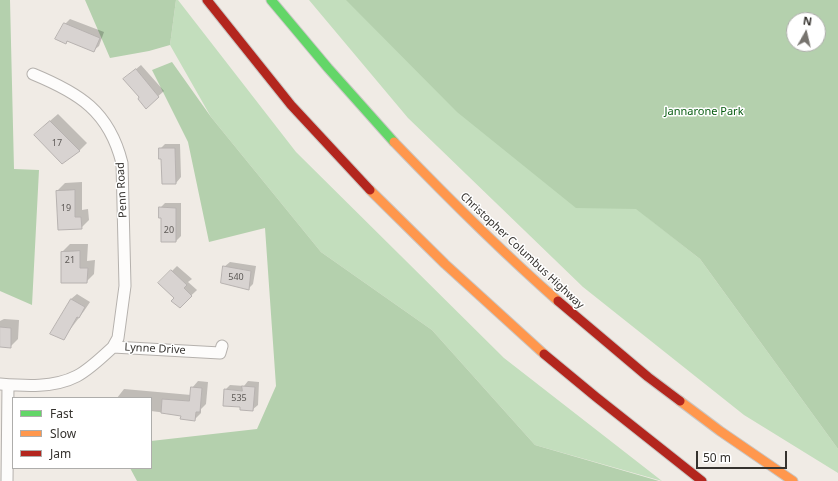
<!DOCTYPE html>
<style>
body{margin:0}
#map{position:relative;width:838px;height:481px;overflow:hidden;background:#f0ebe5;font-family:"Noto Sans",sans-serif}
canvas{display:block}
.legend{position:absolute;left:12px;top:397px;width:140px;height:72px;box-sizing:border-box;background:#fff;border:1px solid #aeadab;margin:0;padding:5px 7px;list-style:none;font-size:12px;color:#35322e}
.legend li{display:flex;align-items:center;gap:8px;height:20px}
.legend b{width:20px;border:1px solid #aeadab}
.north{position:absolute;left:786px;top:12px;width:40px;height:40px;box-sizing:border-box;background:#fff;border:1px solid #aeadab;border-radius:50%;rotate:8deg;font-size:11px;font-weight:700;line-height:16px;text-align:center;color:#35322e}
.north::after{content:'';display:block;margin:auto;width:14px;height:18px;background:#76736e;clip-path:polygon(50% 0,100% 100%,50% 72%,0 100%)}
.scale{position:absolute;left:696px;top:451px;width:91px;height:18px;box-sizing:border-box;border:2px solid #35322e;border-top:0;padding-left:5px;font-size:12px;line-height:14px;white-space:nowrap;color:#35322e;-webkit-text-stroke:3px #fff;paint-order:stroke}
</style>
<div id="map">
<canvas width="838" height="481"></canvas>
<ul class="legend">
<li><b style="height:5px;background:#63d668"></b>Fast</li>
<li><b style="height:5px;background:#ff974d"></b>Slow</li>
<li><b style="height:5px;background:#b3261e"></b>Jam</li>
</ul>
<div class="north">N</div>
<div class="scale">50 m</div>
</div>
<script>
const c = document.querySelector('canvas').getContext('2d');
c.lineJoin = 'round';
function fill(path, color) { c.fillStyle = color; c.fill(path, 'evenodd'); }
function stroke(path, color, width, dash) { c.strokeStyle = color; c.lineWidth = width; c.lineCap = dash ? 'butt' : 'round'; c.setLineDash(dash || []); c.stroke(path); }
function write(font, color, halo, rows, align = 'center') {
  c.font = font + ' "Noto Sans",sans-serif'; c.lineWidth = 3; c.setLineDash([]); c.textBaseline = 'middle'; c.strokeStyle = halo; c.fillStyle = color; for (const [text, x, y, turn = 0] of rows) {
    c.save(); c.translate(x, y); c.rotate((+turn || 0) * Math.PI / 180); c.textAlign = isNaN(turn) ? turn : align; if (halo) c.strokeText(text, 0, 0); c.fillText(text, 0, 0); c.restore();
  }
}
fill(new Path2D(`
 M176,0H178L296,152L504,358L662,481L535,445L432,330L321,252L211,117L170,45Z
 M309,0H838V241L647,217L700,259L838,449V473L744,415L583,287L408,118ZM794,20H818V44H794Z`), '#c3debd');
fill(new Path2D(`
 M0,0H10L14,169L39,170L32,305L0,291Z
 M85,0H176L170,45L149,51L110,58Z
 M346,0H838V449L700,259L636,209L576,208L457,112ZM794,20H818V44H794Z
 M172,62L211,117L321,252L432,330L535,445L659,481H137L130,468H151V441L257,429L276,386L265,228L209,242L188,142L152,70Z`), '#b4d0ad');
fill(new Path2D(`
 M70,19L104,32L99,46L93,51L68,41L66,43L65,24Z
 M141,65L164,91L146,107L130,74Z
 M58,114L87,143L79,151L43,127Z
 M165,144H180L181,177L176,183L162,158L160,149Z
 M82,182V210L88,209L89,220L81,228L57,191L65,183Z
 M165,203H181V236L176,241L162,217L160,208Z
 M70,244H88L87,261L95,260L94,274L86,282L62,252Z
 M230,262L256,266L253,284L248,289L224,267Z
 M177,266L192,279L188,282L197,290L179,307L175,298L160,283Z
 M77,294L90,302L84,311L63,339L51,333L71,299Z
 M4,319L19,320L18,339L10,347L0,346V321Z
 M198,381L208,382L206,404L201,409V413L194,420L182,415L151,411V398H117L124,389L191,395L192,388Z
 M248,381L259,382L258,405L252,410L242,406L225,390L230,385L244,386Z`), '#0003');
const building = new Path2D(`
 M64,23L100,38L94,52L67,41L66,44L55,39Z
 M136,69L159,97L146,109L138,99L139,97L123,79Z
 M50,121L80,151L62,164L34,135Z
 M159,148H175L176,184H162L161,159H159Z
 M75,190V217H81L82,229L58,230L56,191Z
 M159,207L176,208V242H161V218H159Z
 M80,251V268H88L87,283H61V252Z
 M223,266L251,271L249,290L221,283Z
 M171,270L187,285L184,288L192,296L180,308L171,301L174,298L158,283Z
 M71,299L85,307L79,318L77,317L64,340L50,334Z
 M0,327L11,328V348L0,347Z
 M242,386L255,387L253,411L240,410V407L223,406L224,389L242,391Z
 M191,387L202,388L200,412H196L195,421L180,419L181,416L161,413L162,399L189,401Z`);
fill(building, '#d8d3d1');
stroke(building, '#b7b2b0', 1);
const street = new Path2D(`
 M33,74C79,93 109,111 122,163L125,286L118,338L113,347
 M0,384C25,386 54,388 77,376C90,369 102,357 113,347L220,353L222,346
 M7,481L8,385`);
const fast = new Path2D(`
 M271,0L328,68L394,142`);
const slow = new Path2D(`
 M394,142C447,197 501,251 558,301
 M370,190L445,264L544,354
 M680,401L720,431L793,481`);
const jam = new Path2D(`
 M207,0L291,105L370,190
 M558,301L648,377L680,401
 M544,354L596,397L702,481`);
stroke(street, '#b5b1ad', 13);
stroke(fast, '#c9c7c4', 11);
stroke(slow, '#c9c7c4', 11);
stroke(jam, '#c9c7c4', 11);
stroke(street, '#fdfcfb', 11);
stroke(fast, '#63d668', 9);
stroke(slow, '#ff974d', 9);
stroke(jam, '#b3261e', 9);
write('9px', '#5e5a57', null, [
 ["17",57,143],
 ["19",66,208],
 ["20",169,230],
 ["21",70,260],
 ["540",236,277],
 ["535",239,398]
]);
write('11px', '#085c11', '#fff', [
 ["Jannarone Park",704,112]
]);
write('11px', '#35322e', '#fff', [
 ["Penn Road",122,190,-93],
 ["Christopher Columbus Highway",522,251,43],
 ["Lynne Drive",155,349,3]
]);
</script>
